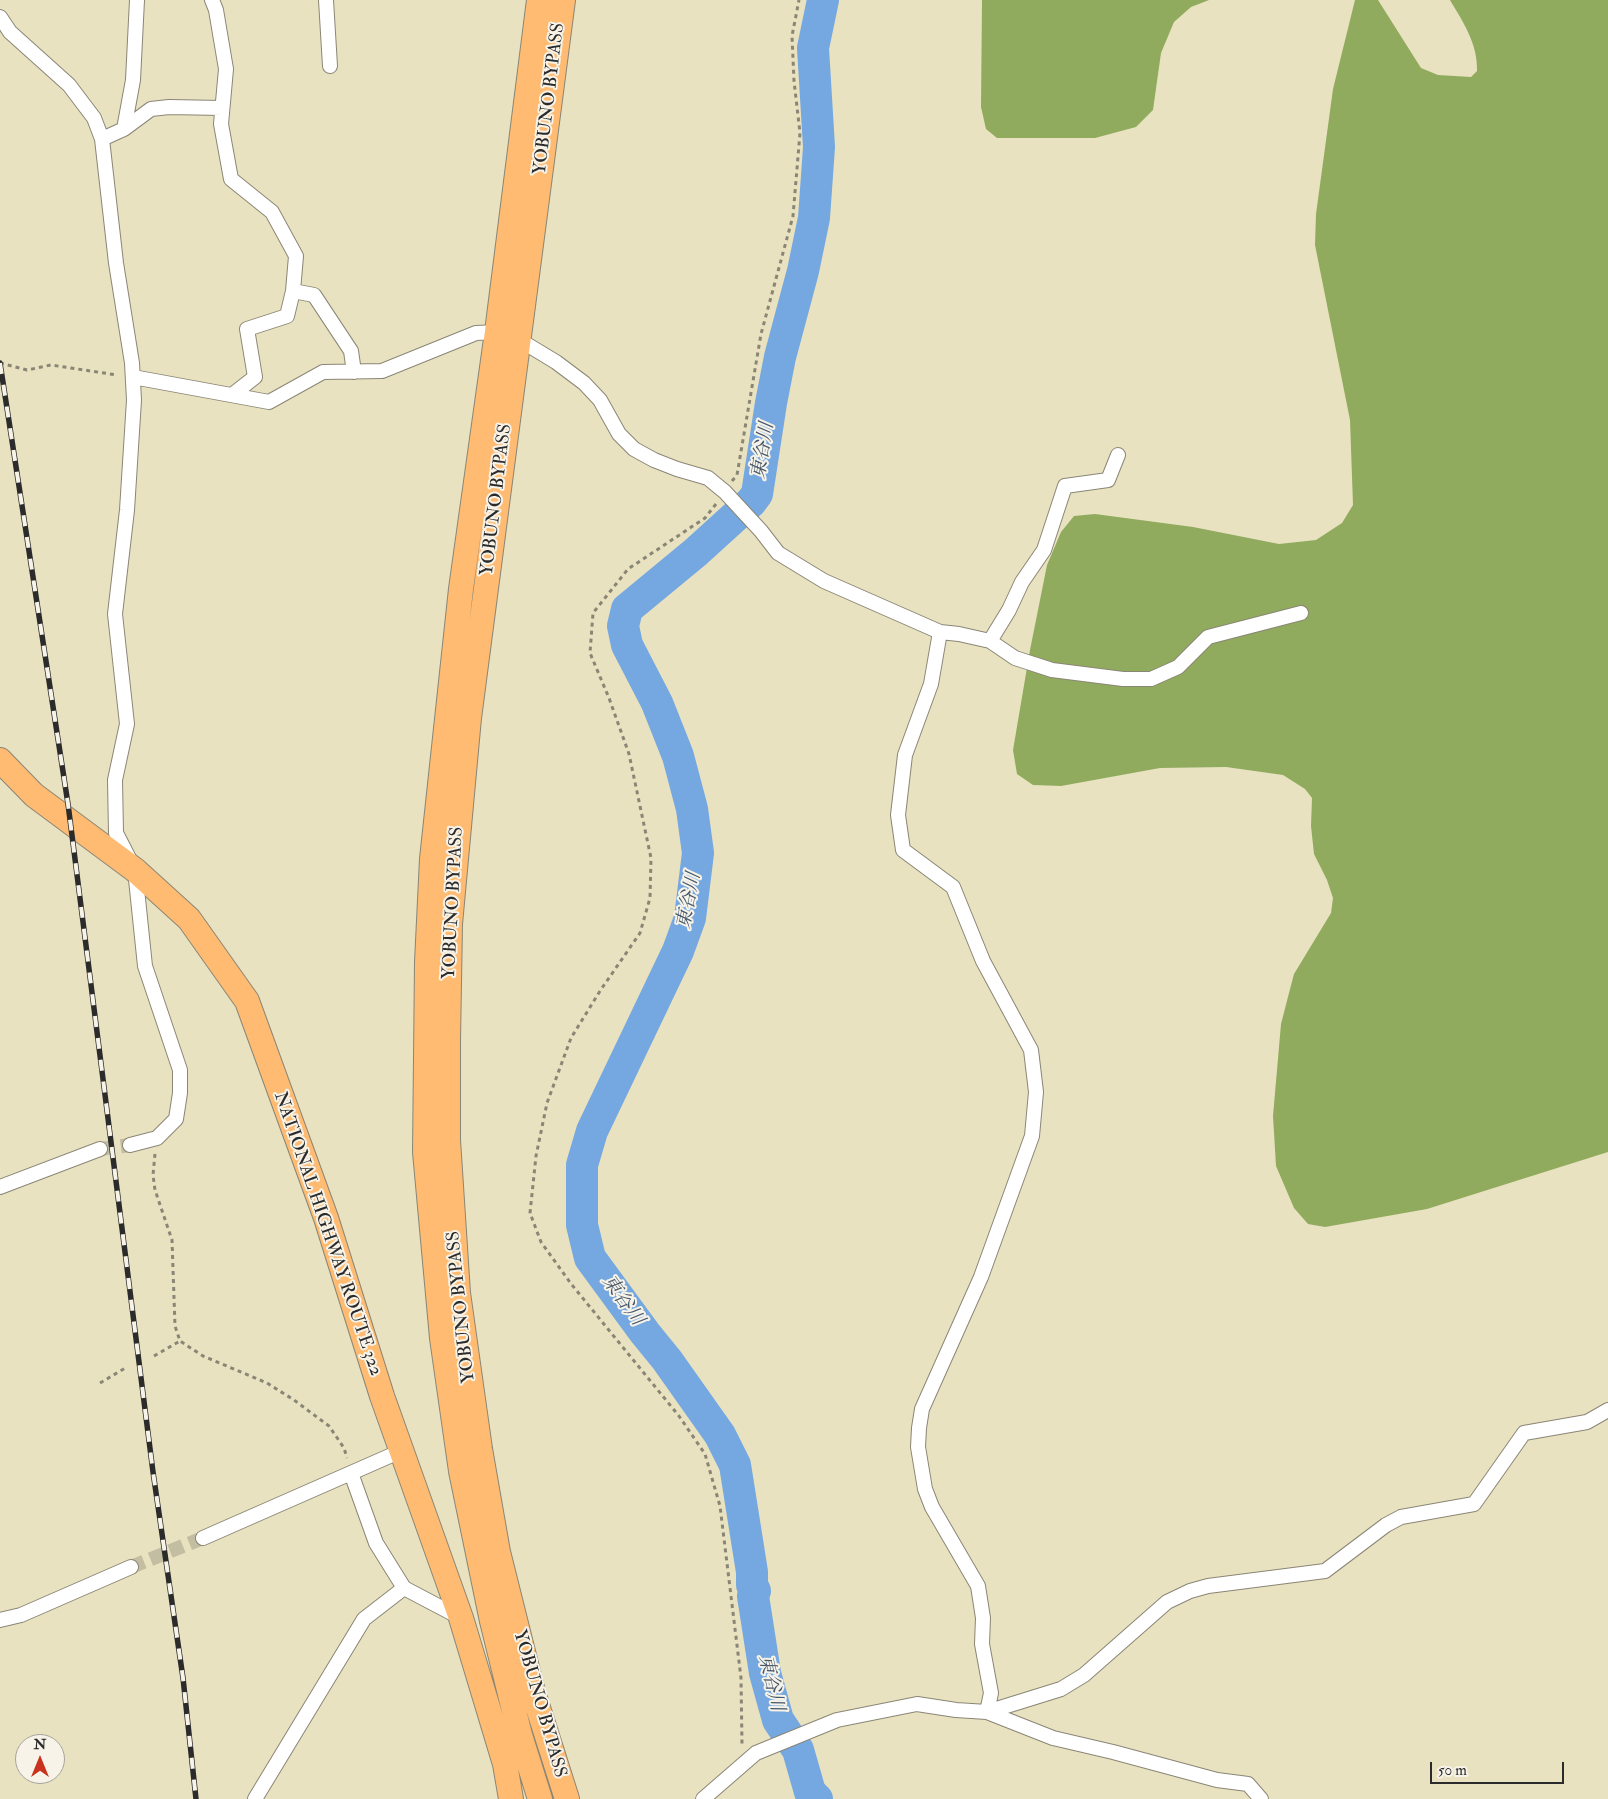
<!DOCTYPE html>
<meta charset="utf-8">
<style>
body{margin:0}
#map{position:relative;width:1608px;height:1799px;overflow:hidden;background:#e9e2c0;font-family:"IM FELL Double Pica",serif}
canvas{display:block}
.north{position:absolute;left:15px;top:1734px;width:50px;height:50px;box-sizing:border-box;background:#f7f3e8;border:1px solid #a5a39c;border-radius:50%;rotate:0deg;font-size:14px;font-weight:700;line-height:20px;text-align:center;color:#2b2b2b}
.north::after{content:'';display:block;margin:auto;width:18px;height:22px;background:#c8321e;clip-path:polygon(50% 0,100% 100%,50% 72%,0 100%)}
.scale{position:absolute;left:1430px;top:1762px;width:134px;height:22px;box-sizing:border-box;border:2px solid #2b2b2b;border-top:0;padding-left:6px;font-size:15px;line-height:18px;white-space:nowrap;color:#2b2b2b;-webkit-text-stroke:4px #f7f3e8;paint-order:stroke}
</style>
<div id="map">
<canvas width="1608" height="1799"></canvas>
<div class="north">N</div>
<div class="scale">50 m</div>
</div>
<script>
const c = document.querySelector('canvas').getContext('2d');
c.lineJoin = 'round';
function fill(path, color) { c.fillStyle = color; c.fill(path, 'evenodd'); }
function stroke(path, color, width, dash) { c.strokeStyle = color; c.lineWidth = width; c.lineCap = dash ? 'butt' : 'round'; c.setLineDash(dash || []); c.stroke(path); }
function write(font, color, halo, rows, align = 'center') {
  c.font = font + ' "IM FELL Double Pica","Noto Serif JP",serif'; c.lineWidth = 4; c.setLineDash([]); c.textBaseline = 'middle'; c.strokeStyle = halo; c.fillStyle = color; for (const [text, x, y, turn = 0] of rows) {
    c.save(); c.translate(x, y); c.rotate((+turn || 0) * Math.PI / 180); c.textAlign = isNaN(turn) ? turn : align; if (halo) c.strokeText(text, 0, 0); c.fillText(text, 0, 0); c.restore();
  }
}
fill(new Path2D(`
 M982,0H1209L1191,7L1174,22L1161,53L1153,110L1136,127L1095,138H997L986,129L981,107Z
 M1355,0H1378L1421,68L1438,75L1471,77L1477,71C1478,44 1463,22 1450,0H1608V1152L1427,1209L1325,1227L1308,1224L1294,1208L1276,1166L1273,1116L1281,1024L1289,993L1294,974L1331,913L1333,898L1327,880L1314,854L1311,826L1312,798L1305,789L1283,775L1226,767L1160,768L1061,786L1033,785L1017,774L1013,750L1030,650L1047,565L1061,532L1074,516L1095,514L1193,527L1279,544L1316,540L1342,523L1353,505L1350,420L1315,245L1316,214L1333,89Z`), '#90ab5d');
stroke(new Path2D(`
 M817,1799L810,1792L798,1750L778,1720L765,1673L753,1596L755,1591L752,1585V1572L735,1465L720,1435L667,1360L645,1333L590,1258L582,1225V1165L592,1131L678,951L690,918L698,853L692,809L678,756L657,703L627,645L623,626L627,609L696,552L751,502L757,494L771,403L780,357L803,271L814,218L819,147L813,48L823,0`), '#75a8e1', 32);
stroke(new Path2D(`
 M100,1149L130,1145
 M131,1567L203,1538`), '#c3bda2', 14, [14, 7]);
const minor = new Path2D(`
 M212,0L216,10L226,69L221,124L231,179L272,212L296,256L293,291L314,295L351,351L354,372
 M326,0L330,66
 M0,17L10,32L69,85L94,118L102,139L116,263L132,363L134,400L127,510L115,614L127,724L115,780L116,833L135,870L145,966L180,1070V1093L176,1119L157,1138L130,1145
 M124,129L151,109L169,107L222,108
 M102,139L124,129L133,80L137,0
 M133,377L269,402L323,372L382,371L476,333L497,332L518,339L556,362L584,383L600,400L619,434L634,449L654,460L677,469L708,478L725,492L761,531L778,553L824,581L940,632L931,684L905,755L898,815L903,850L953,887L983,961L1031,1050L1036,1092L1032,1136L981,1277L922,1409L919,1428L918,1447L925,1489L932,1507L978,1586L983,1618L982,1644L991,1693L987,1712
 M232,395L255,377L247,329L287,316L293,291
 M940,632L959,634L990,641L1015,658L1052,670L1123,679H1151L1178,667L1208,637L1301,613
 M990,641L1009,610L1022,582L1044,550L1065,486L1108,480L1118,455
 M0,1187L100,1149
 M351,1473L376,1543L404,1588
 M203,1538L401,1451
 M0,1620L21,1615L131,1567
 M987,1712L1061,1689L1084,1675L1167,1602L1190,1591L1208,1586L1325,1571L1386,1525L1401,1517L1474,1504L1524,1433L1587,1422L1608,1410
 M255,1799L364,1619L404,1588L461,1618
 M703,1799L756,1753L837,1720L917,1704L956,1710L987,1712L1053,1738L1113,1752L1217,1780L1248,1784L1261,1799`);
const trunk = new Path2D(`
 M539,0L497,332L461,589L432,859L427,962L425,1152L442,1338L461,1471L492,1621L520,1735L540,1799
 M563,0L469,718L450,924L448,1041V1140L458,1293L480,1449L498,1552L533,1692L567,1799
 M0,760L34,795L135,870L189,919L247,1001L326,1218L382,1396L461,1618L505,1764L511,1799`);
stroke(minor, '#8a8676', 16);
stroke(trunk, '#8a8676', 26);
stroke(new Path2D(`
 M0,363L27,370L51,365L117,375
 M732,481L737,475L761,334L793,216L800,133L794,81L792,36L799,0
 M716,504L705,518L628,569L593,613L590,653L609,698L629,754L651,858L650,898L640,933L600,991L571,1038L547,1103L536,1156L530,1213L541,1242L572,1285L679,1416L705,1454L720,1506L741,1678L742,1744
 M155,1154L153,1175L155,1190L172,1240L175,1326L180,1341L203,1356L267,1383L294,1400L329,1426L344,1448L347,1458
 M154,1356L180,1341
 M100,1383L127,1367`), '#8a8676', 3, [4, 4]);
stroke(minor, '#fff', 14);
stroke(trunk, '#febb71', 24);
const rail = new Path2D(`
 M0,363L68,804L153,1472L183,1678L196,1799`);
stroke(rail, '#2b2b2b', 5.5);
stroke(rail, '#f7f3e8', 4, [11]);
write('18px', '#2b2b2b', '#f7f3e8', [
 ["YOBUNO BYPASS",550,99,-83],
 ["YOBUNO BYPASS",497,500,-83],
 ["YOBUNO BYPASS",454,903,-87],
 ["NATIONAL HIGHWAY ROUTE 322",327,1234,71],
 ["YOBUNO BYPASS",462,1307,-96],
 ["YOBUNO BYPASS",539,1704,74]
]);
write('italic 19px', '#45576b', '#f7f3e8', [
 ["東谷川",764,451,-81],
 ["東谷川",690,901,-79],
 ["東谷川",622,1301,54],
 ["東谷川",770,1683,77]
]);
</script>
